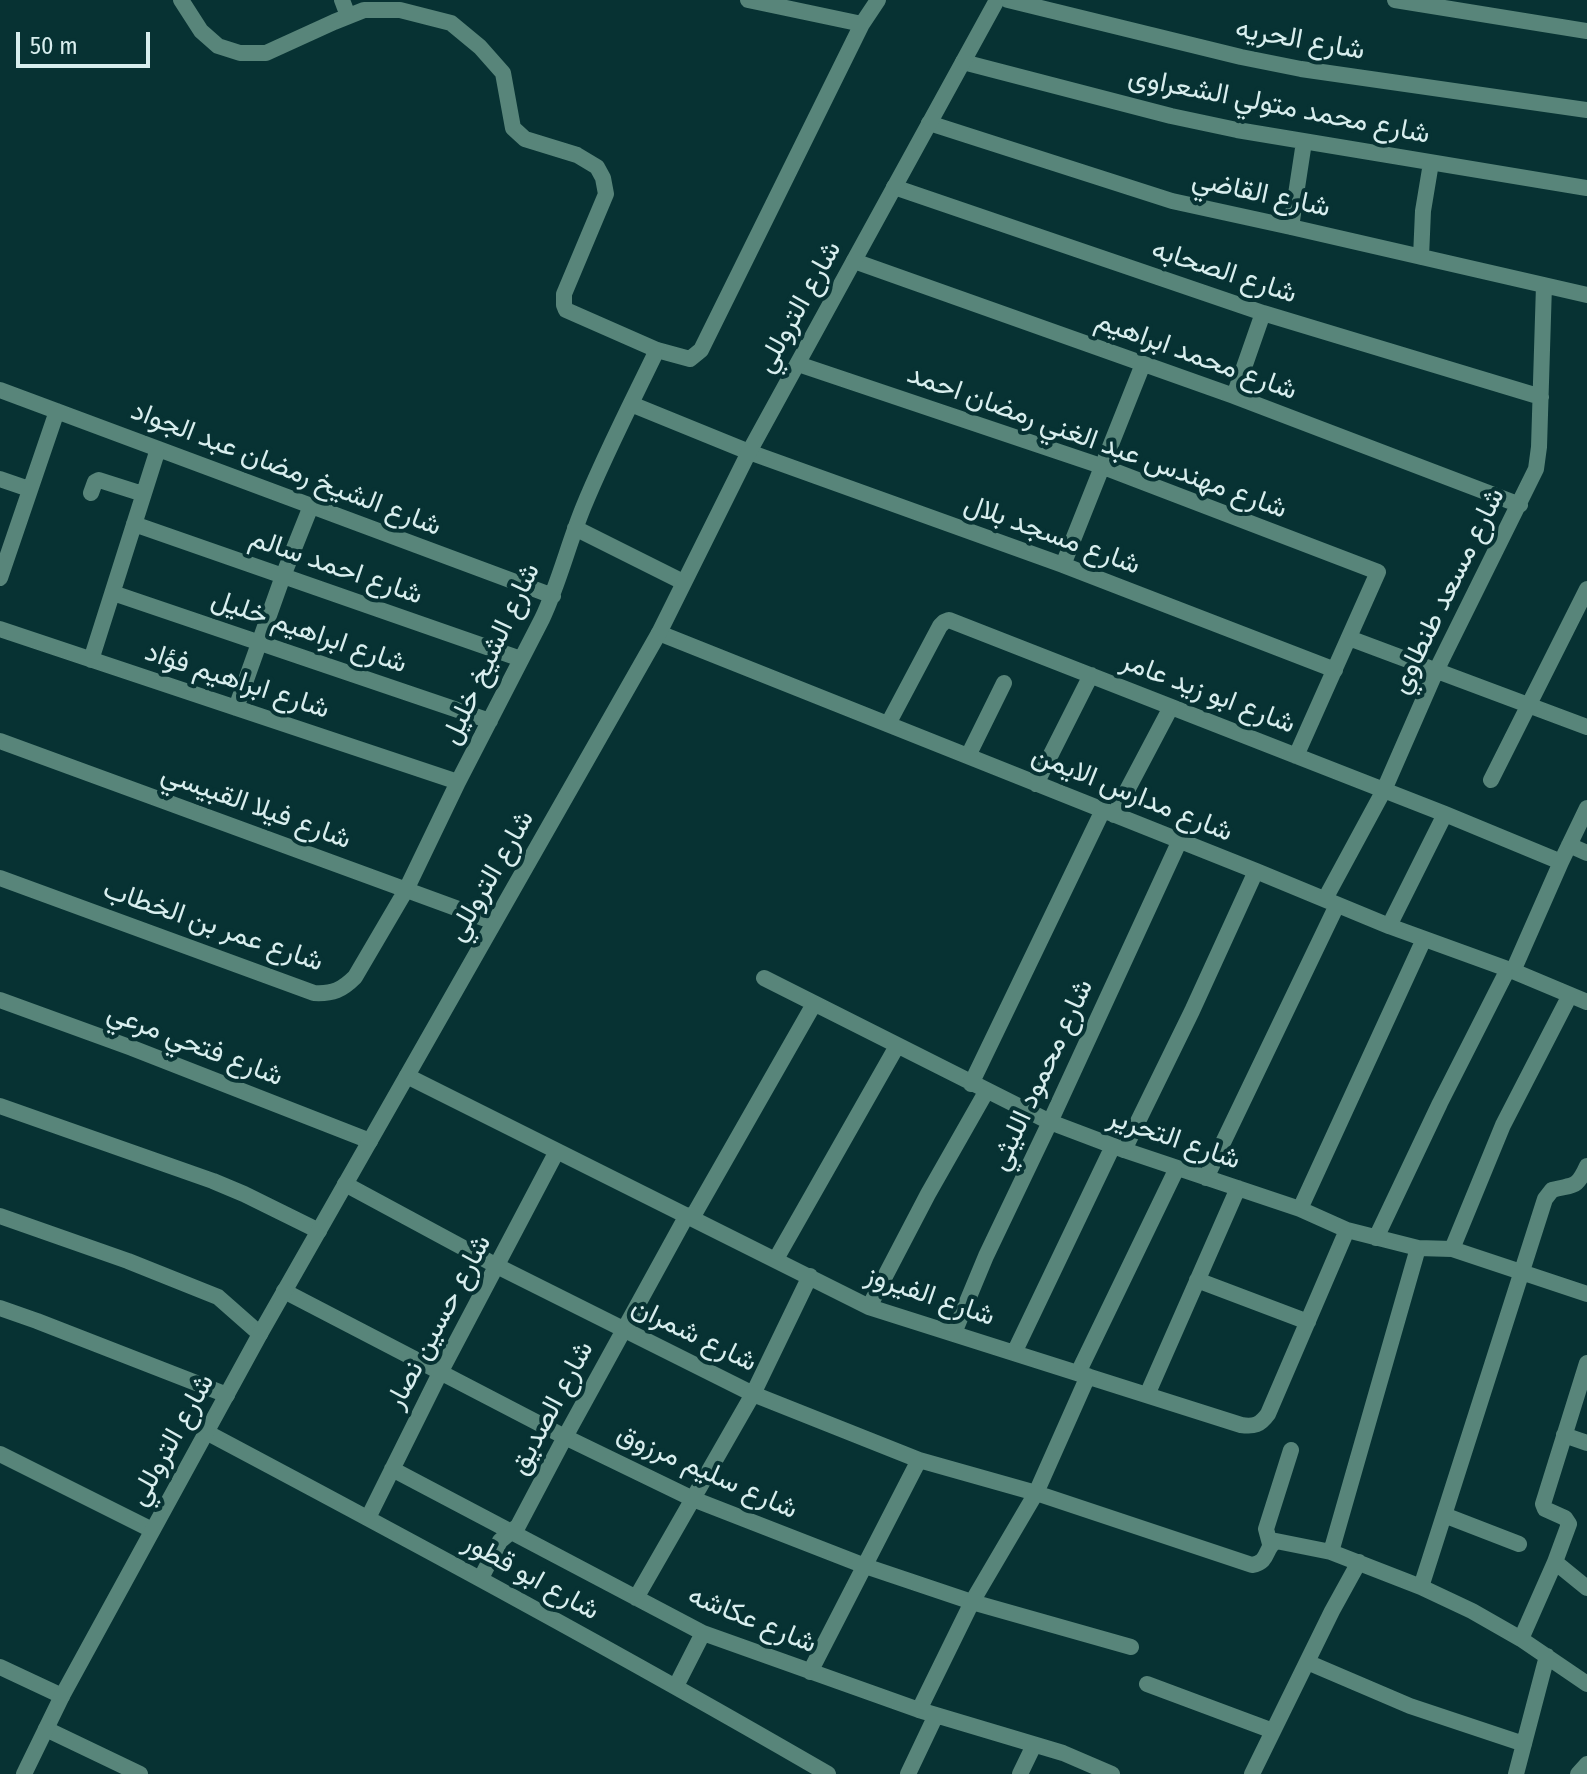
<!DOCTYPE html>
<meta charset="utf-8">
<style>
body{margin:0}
#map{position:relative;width:1587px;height:1774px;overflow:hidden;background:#073233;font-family:"Fira Sans Condensed",sans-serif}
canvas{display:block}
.scale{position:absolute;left:16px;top:32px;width:134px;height:36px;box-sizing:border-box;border:4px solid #d8eeee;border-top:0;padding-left:10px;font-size:24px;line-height:28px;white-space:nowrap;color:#d8eeee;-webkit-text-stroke:6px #073233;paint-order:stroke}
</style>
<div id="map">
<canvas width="1587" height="1774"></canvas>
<div class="scale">50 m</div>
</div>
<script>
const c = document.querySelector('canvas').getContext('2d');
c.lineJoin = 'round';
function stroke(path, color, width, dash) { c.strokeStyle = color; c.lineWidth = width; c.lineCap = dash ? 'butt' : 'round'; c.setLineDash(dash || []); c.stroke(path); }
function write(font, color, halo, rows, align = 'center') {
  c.font = font + ' "Fira Sans Condensed",Vazirmatn,sans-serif'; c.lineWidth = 8; c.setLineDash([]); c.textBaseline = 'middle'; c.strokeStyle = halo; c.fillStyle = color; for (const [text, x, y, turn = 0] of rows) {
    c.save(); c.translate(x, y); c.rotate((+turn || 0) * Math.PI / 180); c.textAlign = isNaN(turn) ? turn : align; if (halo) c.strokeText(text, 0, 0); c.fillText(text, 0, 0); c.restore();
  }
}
stroke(new Path2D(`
 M181,0L201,31L218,46L240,53H266L334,22L364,10H400L451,23L480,47L503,73L513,128L525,139L577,155L597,167L603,178L606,194L564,294V305L566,310L657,350L690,359L701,350L862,24L878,0
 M342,0L348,16
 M748,0L862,24
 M1008,0L1241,57L1301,69L1587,110
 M1395,0L1587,31
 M963,62L1171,116L1237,130L1587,188
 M929,123L1172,201L1291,227L1587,295
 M894,187L1263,313L1541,397
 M1291,227L1304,142
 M1421,257L1423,211L1431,163
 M854,261L1234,396L1520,505
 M798,364L1101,466L1378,572L1296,756
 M0,390L553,596
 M1234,396L1263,313
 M631,404L749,452L1063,565L1335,670
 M0,479L29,489
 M91,493L95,482L99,480L143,494
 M134,524L521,659
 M575,528L683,582
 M1063,565L1143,364
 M0,578L57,411
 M113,593L490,721
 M0,629L458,782
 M659,633L1256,871L1389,926L1513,971L1587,1002
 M1349,638L1587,727
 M91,660L158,449
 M236,708L283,576L311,506
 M888,724L940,626L944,622L949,620L1445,814L1561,862
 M0,741L494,922
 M968,756L1004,683
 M1491,780L1587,589
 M1036,784L1091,675
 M1114,815L1171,707
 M1569,845L1587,853
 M0,878L314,993C333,994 342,990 355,977L406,890L458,782L542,619C559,583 568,545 583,508C605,454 632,402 657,350
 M1325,899L1384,790L1436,671L1536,469L1539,447L1544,285
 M1389,926L1445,814
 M1513,971L1561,862L1587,808
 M764,978L1050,1122L1124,1150L1300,1209L1347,1230L1418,1248L1452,1249L1587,1294
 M0,1000L132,1048L370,1141
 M407,1076L869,1307L1241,1425C1254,1427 1260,1425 1268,1414L1347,1230
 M971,1084L1103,810
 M0,1106L213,1181L244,1194L319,1231
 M1124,1150L1192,1011L1256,871
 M1206,1178L1337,905
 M345,1184L497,1266L753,1394L919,1460L1036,1493L1252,1565C1270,1562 1264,1548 1276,1541L1331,1552L1421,1587L1472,1611L1521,1639L1587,1684
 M1300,1209L1424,939
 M0,1216L128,1261L218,1297L260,1334
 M692,1218L814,1004
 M1376,1238L1440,1103L1508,969
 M1452,1249L1503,1125L1570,995
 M776,1259L897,1046
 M1197,1280L1308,1322
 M284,1291L565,1437L693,1499L865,1566L972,1602L1131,1647
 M869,1307L928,1194L986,1092
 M0,1308L37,1321L227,1395
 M954,1333L986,1256L1050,1122L1180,840
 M1014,1353L1113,1146
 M1078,1373L1177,1168
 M1147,1395L1238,1188
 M206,1432C415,1543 623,1655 828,1774
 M1564,1435L1587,1443
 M0,1454L152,1530
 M392,1469L703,1633L919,1710L1063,1753L1112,1774
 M1444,1515L1519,1544
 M368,1518L441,1371L557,1151
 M1270,1544L1266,1529L1291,1450
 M1331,1552L1418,1248
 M1555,1562L1587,1588
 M481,1578L500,1541L518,1526L565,1437L687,1215
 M1421,1587L1545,1199L1552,1190C1573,1184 1576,1190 1587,1166
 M636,1598L753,1394L810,1276
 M1521,1639L1555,1562L1569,1524L1565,1518L1545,1509L1543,1504L1587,1363
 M1307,1662L1410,1706L1524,1744
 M0,1667L62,1696
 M810,1672L919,1460
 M1147,1684L1273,1731
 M676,1686L703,1633
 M919,1710L972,1602L1036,1493L1088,1376
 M46,1729L140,1774
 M908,1774L936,1715
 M1020,1774L1034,1745
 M1252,1774L1332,1611L1359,1562
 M1516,1774L1547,1656
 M1578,1774L1587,1764`), '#58857a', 16);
stroke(new Path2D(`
 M24,1774L62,1696L260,1334L659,633L749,452L997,0`), '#58857a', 16);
write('28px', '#d8eeee', '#073233', [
 ["شارع الحريه",1300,40,10],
 ["شارع محمد متولي الشعراوى",1279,106,11],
 ["شارع القاضي",1261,194,12],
 ["شارع الصحابه",1224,272,18],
 ["شارع التروللي",799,307,-61],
 ["شارع محمد ابراهيم",1196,356,20],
 ["شارع مهندس عبد الغني رمضان احمد",1097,442,20],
 ["شارع الشيخ رمضان عبد الجواد",286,469,21],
 ["شارع مسجد بلال",1052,535,20],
 ["شارع احمد سالم",336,567,19],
 ["شارع مسعد طنطاوي",1448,591,-64],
 ["شارع ابراهيم خليل",309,632,19],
 ["شارع الشيخ خليل",491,654,-65],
 ["شارع ابراهيم فؤاد",237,681,18],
 ["شارع ابو زيد عامر",1208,693,21],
 ["شارع مدارس الايمن",1132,794,22],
 ["شارع فيلا القبيسي",256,807,20],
 ["شارع التروللي",491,876,-60],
 ["شارع عمر بن الخطاب",213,926,19],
 ["شارع فتحي مرعي",195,1045,21],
 ["شارع محمود الليثي",1042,1075,-65],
 ["شارع التحرير",1174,1139,19],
 ["شارع الفيروز",930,1296,19],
 ["شارع حسين نصار",439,1322,-62],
 ["شارع شمران",694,1335,26],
 ["شارع الصديق",552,1408,-62],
 ["شارع التروللي",172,1440,-61],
 ["شارع سليم مرزوق",707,1472,24],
 ["شارع ابو قطور",531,1577,29],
 ["شارع عكاشه",752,1620,22]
]);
</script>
